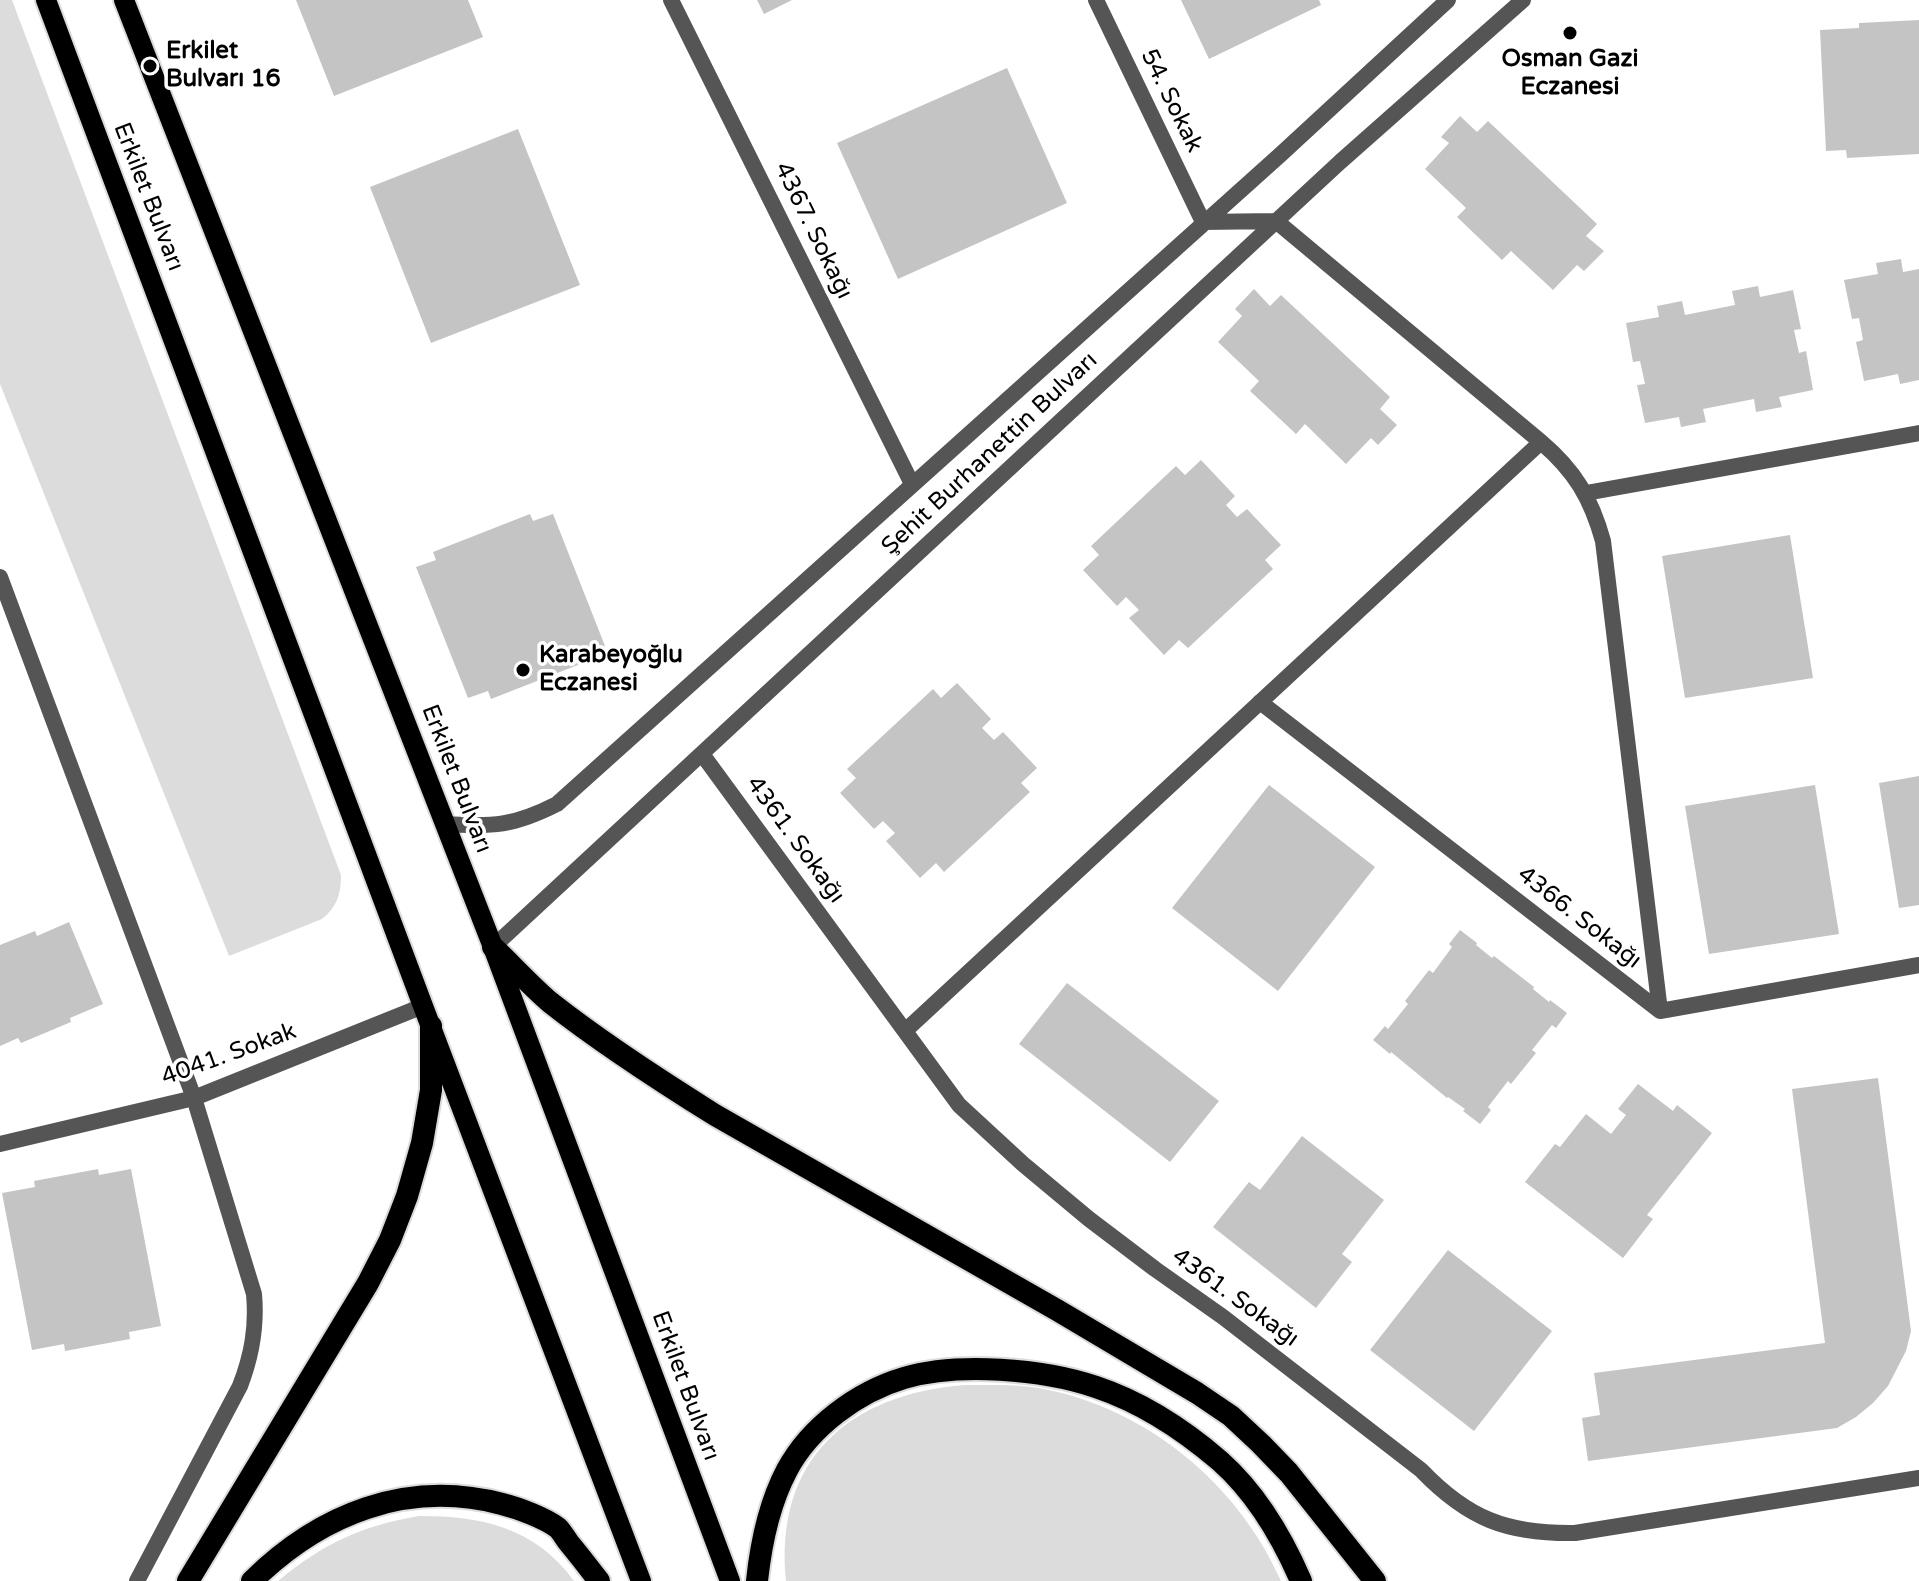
<!DOCTYPE html>
<meta charset="utf-8">
<style>
body{margin:0}
canvas{display:block;background:#fff}
</style>
<canvas width="1919" height="1581"></canvas>
<script>
const c = document.querySelector('canvas').getContext('2d');
c.lineJoin = 'round';
function fill(path, color) { c.fillStyle = color; c.fill(path, 'evenodd'); }
function stroke(path, color, width, dash) { c.strokeStyle = color; c.lineWidth = width; c.lineCap = dash ? 'butt' : 'round'; c.setLineDash(dash || []); c.stroke(path); }
function write(font, color, halo, rows, align = 'center') {
  c.font = font + ' "Varela Round",sans-serif'; c.lineWidth = 7; c.setLineDash([]); c.textBaseline = 'middle'; c.strokeStyle = halo; c.fillStyle = color; for (const [text, x, y, turn = 0] of rows) {
    c.save(); c.translate(x, y); c.rotate((+turn || 0) * Math.PI / 180); c.textAlign = isNaN(turn) ? turn : align; if (halo) c.strokeText(text, 0, 0); c.fillText(text, 0, 0); c.restore();
  }
}
fill(new Path2D(`
 M0,0H12L341,875C341,894 337,907 322,919L229,956L0,384Z
 M965,1385C990,1385 1015,1384 1039,1388C1145,1407 1238,1483 1281,1581H786C774,1459 849,1394 965,1385Z
 M419,1516C481,1516 535,1527 574,1581H278C323,1544 360,1526 419,1516Z`), '#dcdcdc');
fill(new Path2D(`
 M296,0H468L483,37L334,96Z
 M757,0H792L764,14Z
 M1181,0H1319L1321,5L1209,59Z
 M1919,20V154L1847,158L1846,150L1826,151L1820,30L1859,28V23Z
 M1007,68L1067,203L898,279L837,143Z
 M1460,116L1477,132L1488,121L1597,224L1586,236L1604,251L1584,271L1577,265L1553,290L1511,251L1502,260L1457,217L1466,208L1425,169L1449,143L1441,137Z
 M518,129L580,285L431,343L370,187Z
 M1901,259L1903,272L1919,269V380L1900,384L1898,374L1864,381L1856,342L1863,340L1859,318L1852,319L1844,280L1878,274L1876,263Z
 M1758,286L1760,297L1793,290L1801,329L1794,330L1799,353L1806,351L1813,390L1779,397L1782,407L1756,412L1754,399L1703,409L1706,422L1681,427L1679,417L1645,423L1637,385L1645,384L1640,361L1633,362L1626,323L1659,317L1657,306L1682,301L1685,315L1735,305L1732,291Z
 M1254,289L1270,306L1281,295L1390,397L1380,409L1397,425L1378,445L1371,438L1346,464L1305,424L1296,434L1250,391L1259,381L1218,342L1242,316L1235,309Z
 M1201,460L1235,496L1226,505L1237,517L1247,509L1281,545L1265,560L1273,569L1188,648L1179,640L1164,655L1129,618L1139,610L1126,597L1117,606L1083,570L1099,555L1091,546L1176,466L1185,475Z
 M530,514L533,521L553,514L605,646L585,654L588,661L491,699L488,691L468,698L416,567L436,560L433,552Z
 M1790,535L1813,678L1685,698L1662,556Z
 M957,683L991,719L982,728L994,740L1003,732L1037,768L1021,783L1030,792L944,872L936,863L920,878L886,841L895,833L883,821L874,829L840,793L856,778L847,769L933,689L941,698Z
 M1919,776V905L1899,908L1879,783Z
 M1269,785L1375,867L1278,991L1172,908Z
 M1815,785L1839,934L1709,954L1685,806Z
 M69,922L103,1004L70,1018L71,1022L21,1043L18,1038L0,1046V945L35,931L37,936Z
 M1460,930L1477,943L1476,945L1492,958L1494,956L1534,987L1533,989L1549,1002L1550,1000L1567,1013L1556,1028L1552,1025L1532,1050L1536,1053L1511,1084L1508,1081L1488,1107L1491,1110L1480,1124L1463,1111L1465,1109L1448,1097L1447,1098L1391,1052L1390,1054L1373,1040L1385,1026L1388,1029L1408,1004L1405,1001L1429,970L1433,973L1452,947L1449,944Z
 M1067,983L1219,1101L1170,1162L1019,1044Z
 M1878,1078L1911,1331L1906,1351L1888,1386L1873,1403L1856,1417L1837,1428L1588,1461L1582,1418L1600,1415L1594,1373L1825,1343L1792,1089Z
 M1638,1084L1673,1111L1677,1105L1712,1133L1647,1215L1653,1219L1623,1258L1525,1182L1555,1144L1560,1147L1586,1114L1611,1134L1626,1115L1618,1109Z
 M1302,1136L1384,1200L1342,1254L1352,1262L1316,1308L1213,1227L1249,1182L1260,1190Z
 M98,1169L99,1175L131,1169L161,1326L129,1332L130,1339L65,1351L64,1344L32,1350L2,1193L35,1187L34,1181Z
 M1448,1250L1552,1331L1474,1431L1370,1350Z`), '#c4c4c4');
const primary = new Path2D(`
 M46,0L423,1006L641,1581
 M124,0L493,947L730,1581`);
const trunk = new Path2D(`
 M493,947C512,965 531,986 551,1003C603,1044 659,1080 715,1115L1057,1310L1197,1393L1231,1416L1261,1444L1289,1473L1375,1581
 M188,1581L368,1283L390,1240L407,1196L422,1143L431,1090V1026
 M252,1581C320,1514 407,1479 502,1504C518,1508 545,1518 558,1528C562,1532 565,1538 569,1543C579,1555 589,1568 599,1581
 M757,1581C761,1543 769,1504 787,1470C810,1427 857,1392 904,1378C958,1362 1043,1369 1096,1387C1141,1402 1184,1430 1220,1461C1256,1493 1282,1537 1301,1581`);
stroke(primary, '#dbdbdb', 24);
stroke(trunk, '#dbdbdb', 26);
stroke(new Path2D(`
 M671,0L912,484
 M1096,0L1203,222
 M1276,221L1541,442C1575,471 1591,498 1603,541L1660,1011
 M1586,493L1919,433
 M0,577L194,1098L254,1294C257,1327 252,1355 240,1386L137,1581
 M1260,702L1660,1011L1919,965
 M702,754L959,1105L1023,1164L1089,1219L1155,1269L1223,1317L1421,1470C1468,1519 1507,1534 1575,1533L1919,1478
 M905,1031L1541,442
 M0,1144L194,1098L423,1006`), '#555', 16);
stroke(new Path2D(`
 M1203,222L1276,221
 M445,824C493,827 514,826 557,804L1280,155L1448,0
 M493,947L1340,162L1523,0`), '#555', 16);
stroke(primary, '#000', 20);
stroke(trunk, '#000', 22);
for (const [x, y, r, color] of [
 [1570,33,8,"#000"],
 [150,66,8,"#000"],
 [523,670,8,"#000"]
]) { const dot = new Path2D(); dot.arc(x, y, r, 0, 2 * Math.PI); c.fillStyle = color; c.fill(dot); stroke(dot, '#fff', 3); }
write('bold 24px', '#000', '#fff', [
 ["Erkilet",166,52],
 ["Bulvarı 16",166,80],
 ["Osman Gazi",1570,60,"center"],
 ["Eczanesi",1570,88,"center"],
 ["Karabeyoğlu",539,656],
 ["Eczanesi",539,684]
], 'left');
write('24px', '#000', '#fff', [
 ["54. Sokak",1171,101,64],
 ["Erkilet Bulvarı",148,197,69],
 ["4367. Sokağı",813,231,64],
 ["Şehit Burhanettin Bulvarı",990,454,-43],
 ["Erkilet Bulvarı",456,779,69],
 ["4361. Sokağı",795,840,54],
 ["4366. Sokağı",1579,918,38],
 ["4041. Sokak",229,1055,-20],
 ["4361. Sokağı",1235,1298,36],
 ["Erkilet Bulvarı",685,1386,70]
]);
</script>
